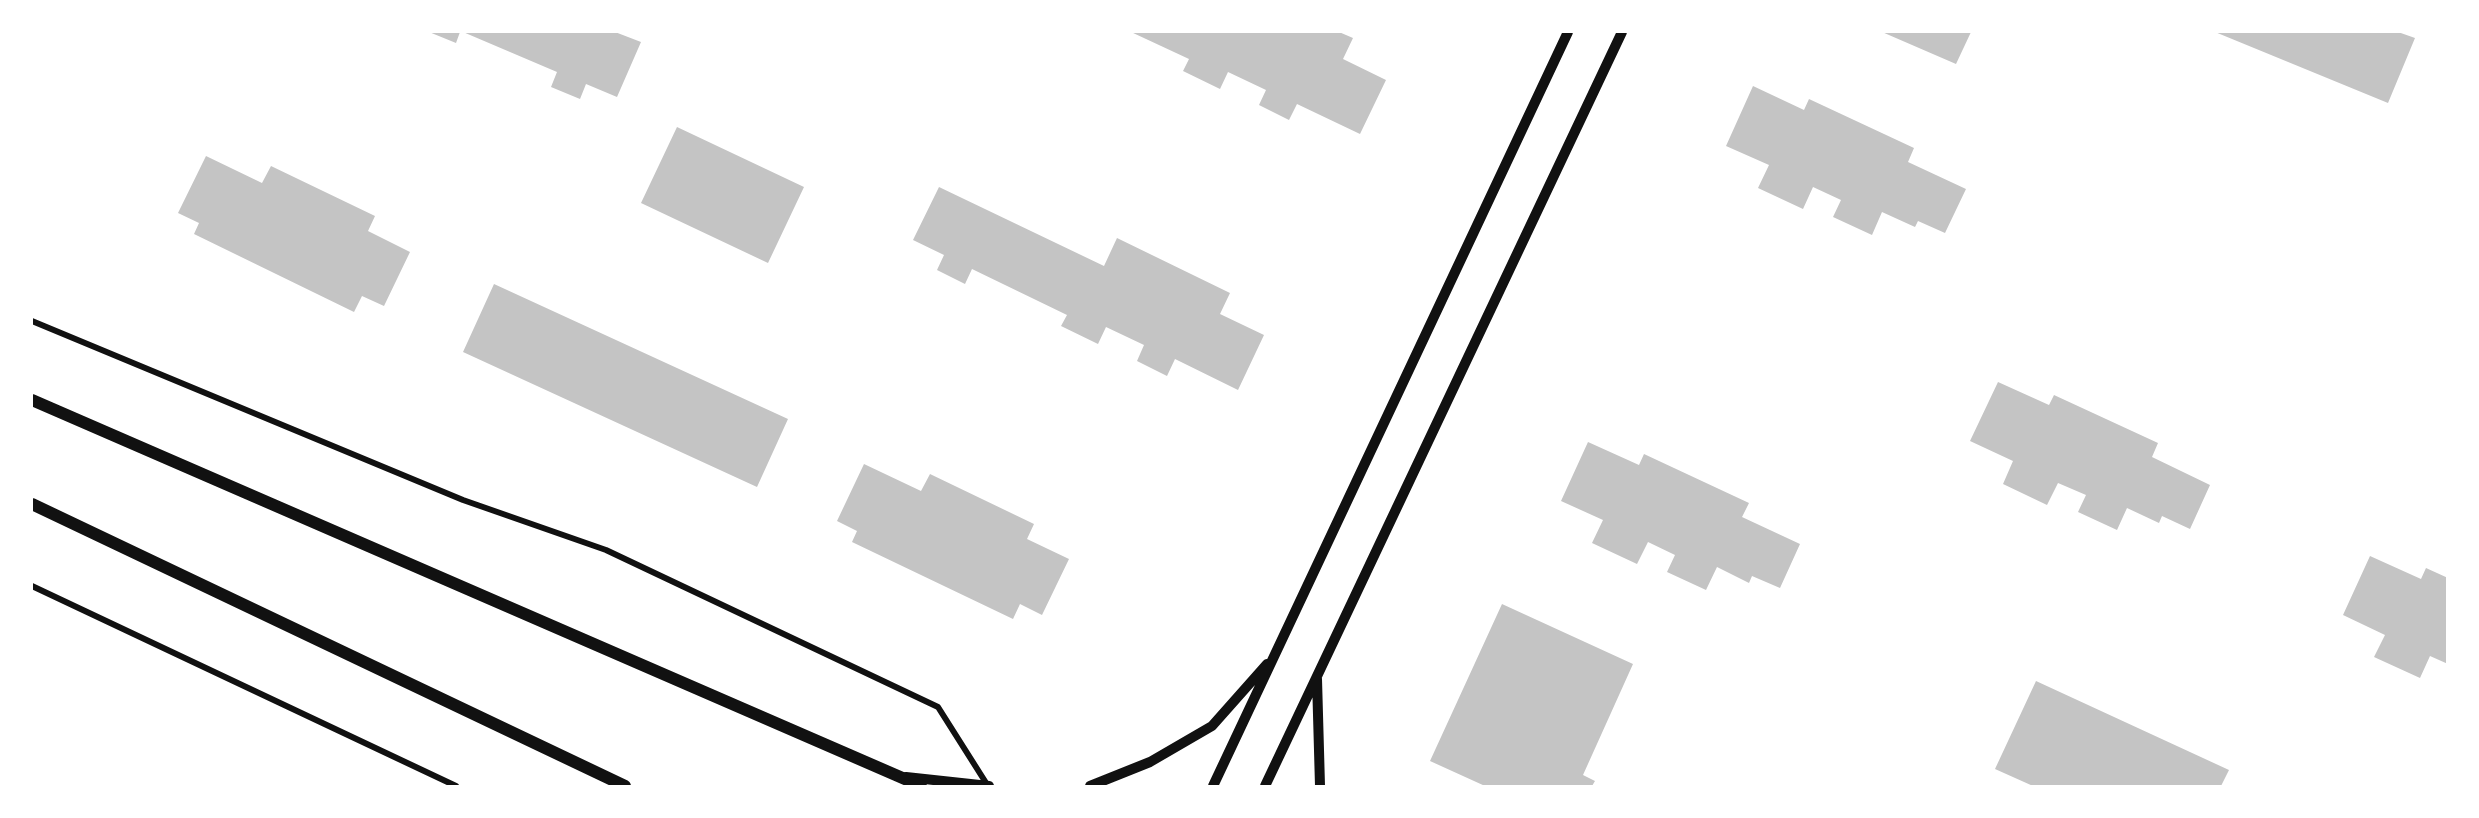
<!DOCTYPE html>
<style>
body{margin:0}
#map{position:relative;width:2479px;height:818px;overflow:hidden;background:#fff;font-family:"Exo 2",sans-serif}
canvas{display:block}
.frame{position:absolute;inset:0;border:33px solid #fff;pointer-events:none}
</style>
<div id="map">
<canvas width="2479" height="818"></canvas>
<div class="frame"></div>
</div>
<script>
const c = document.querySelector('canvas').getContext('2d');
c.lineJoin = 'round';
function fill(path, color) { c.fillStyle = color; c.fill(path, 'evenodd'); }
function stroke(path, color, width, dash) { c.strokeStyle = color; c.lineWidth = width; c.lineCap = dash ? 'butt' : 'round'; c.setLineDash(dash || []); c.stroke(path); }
fill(new Path2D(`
 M429,32H460L456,43Z
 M463,32H615L641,42L617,97L586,84L580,99L551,87L557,72Z
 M1131,32H1339L1353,38L1343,59L1386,80L1360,134L1297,104L1289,120L1259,105L1266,90L1228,72L1220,89L1183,71L1189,59Z
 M1882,32H1971L1956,64Z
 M2215,32H2398L2415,38L2388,103Z
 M1753,86L1804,110L1809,99L1914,148L1908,162L1966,189L1945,233L1918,221L1915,227L1882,212L1872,235L1833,217L1841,200L1813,187L1803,209L1758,188L1769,165L1726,146Z
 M677,127L804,187L768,263L641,203Z
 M206,156L262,183L271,166L375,216L368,231L410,252L384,306L362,296L354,312L194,234L199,223L178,213Z
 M939,187L1104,266L1117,238L1230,293L1220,314L1264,335L1238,390L1175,359L1167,376L1137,361L1144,345L1106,327L1098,344L1061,326L1067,315L972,269L965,284L937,270L944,255L913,240Z
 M494,284L788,419L757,487L463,352Z
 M1998,382L2049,405L2054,395L2158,443L2152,457L2210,485L2190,529L2162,516L2159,523L2127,508L2117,530L2078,512L2086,495L2058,483L2047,505L2003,484L2013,461L1970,441Z
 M1588,442L1639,465L1644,454L1749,503L1742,517L1800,544L1780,588L1752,576L1749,583L1717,567L1706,590L1667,572L1675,555L1648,542L1637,564L1592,543L1603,520L1561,501Z
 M864,464L921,491L930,474L1034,524L1027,539L1069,559L1042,615L1020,604L1013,619L852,542L857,531L837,521Z
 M2370,556L2421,579L2426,568L2448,578V664L2430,656L2420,678L2374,657L2385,635L2343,615Z
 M1502,604L1633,664L1583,775L1595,781L1592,786H1485L1430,761Z
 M2036,681L2229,770L2221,786H2033L1995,769Z`), '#c4c4c4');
stroke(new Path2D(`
 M32,321L463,500L606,550L938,707L988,786
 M32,586L456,786`), '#111', 6);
stroke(new Path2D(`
 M1317,679L1320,786
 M906,777L989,786
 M1090,786L1150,762L1212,726L1267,664
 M1213,786L1568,32
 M1265,786L1622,32`), '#111', 10);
stroke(new Path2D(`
 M32,400L921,786
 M32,504L625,786`), '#111', 12);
</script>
